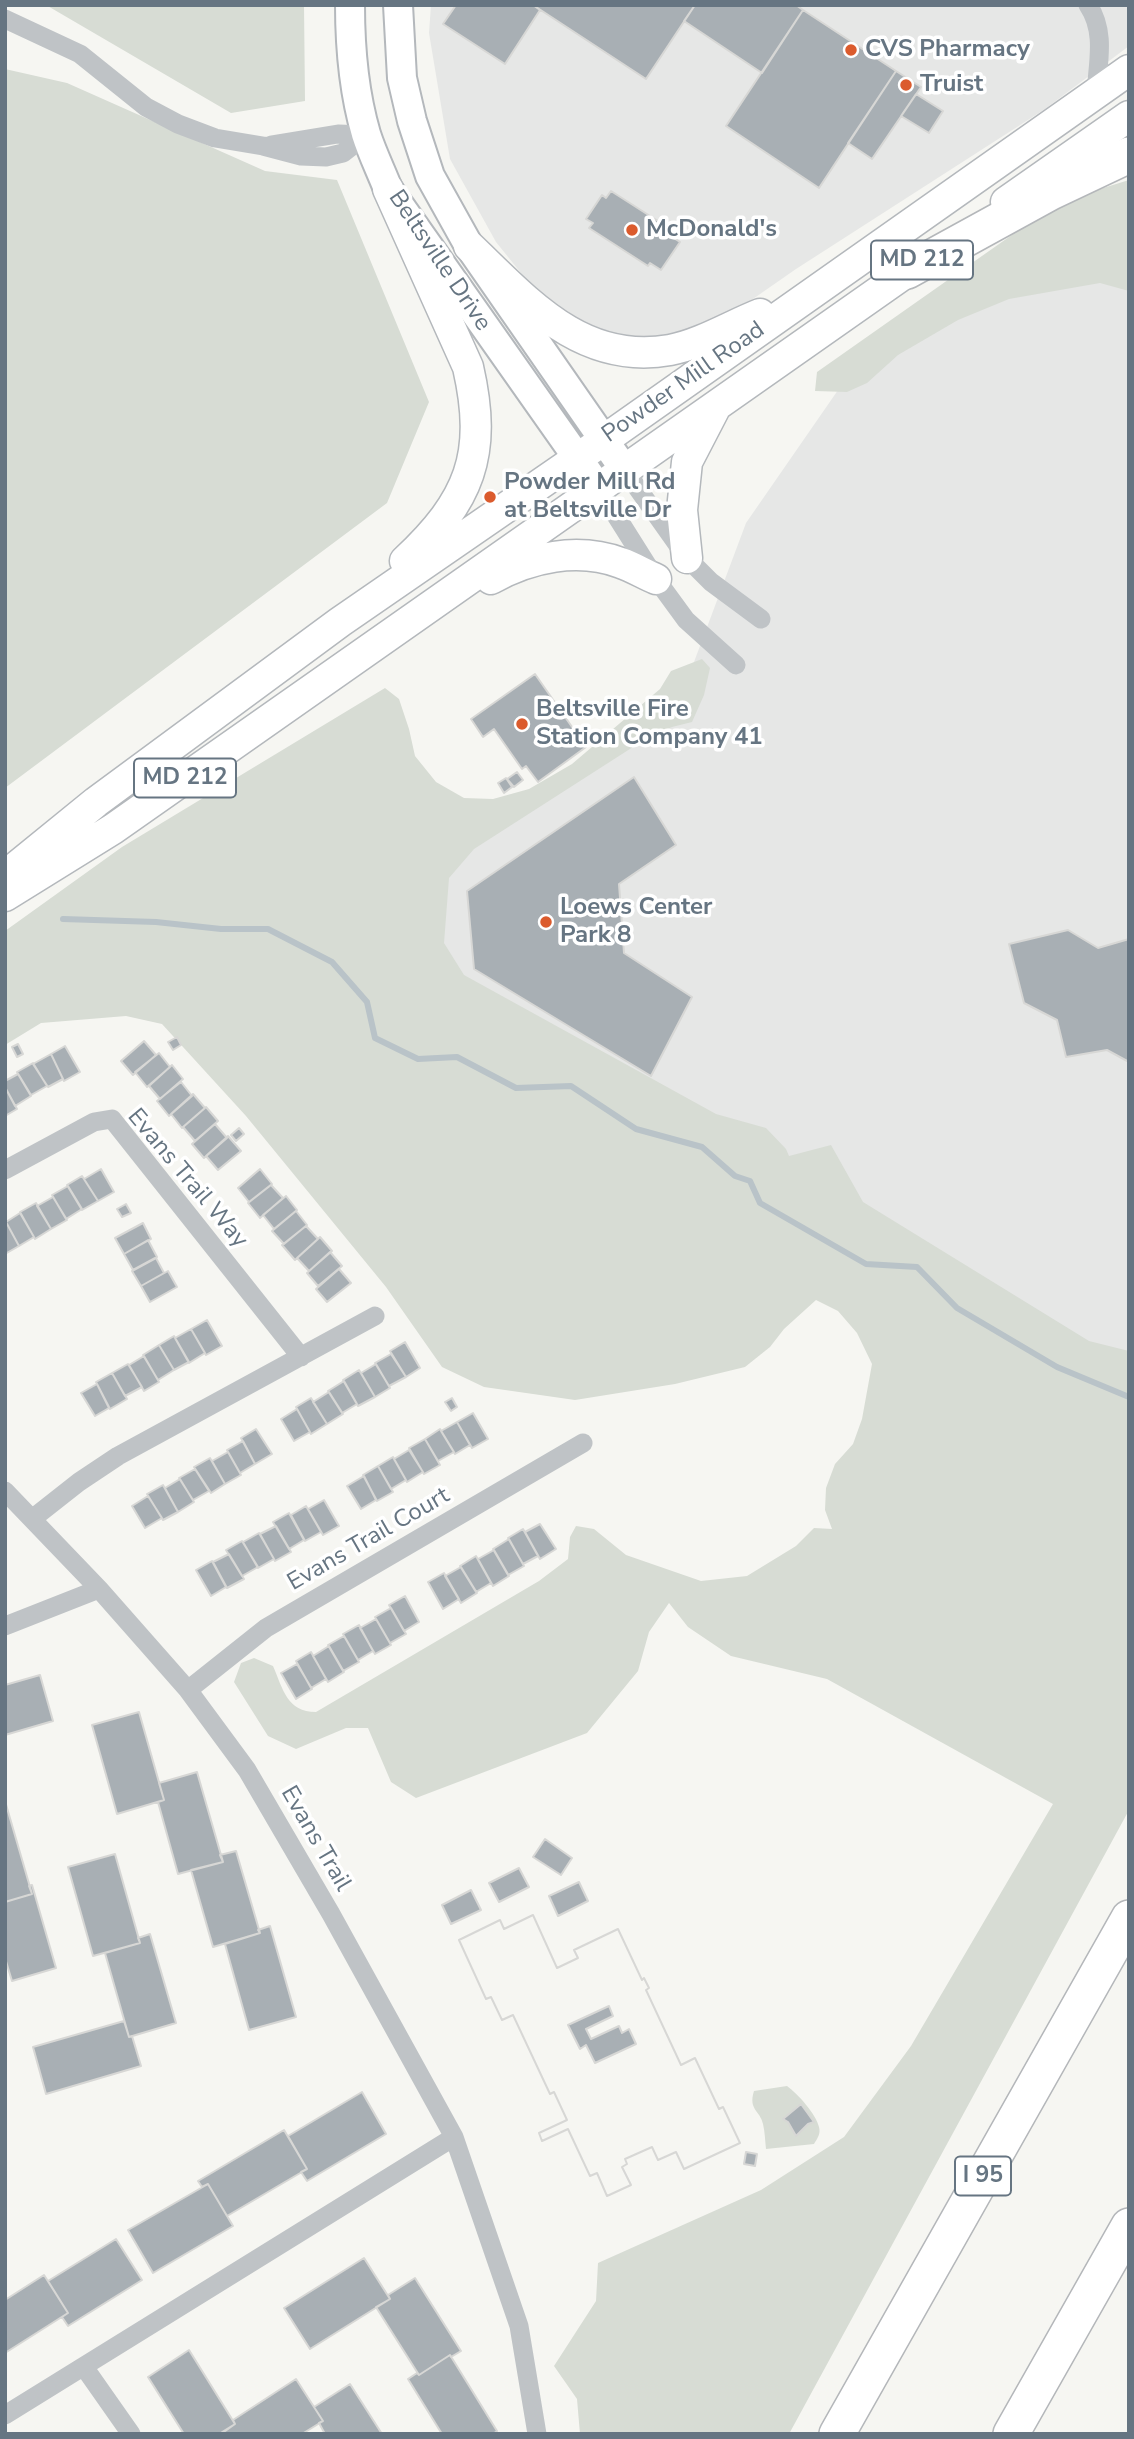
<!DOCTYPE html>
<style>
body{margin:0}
#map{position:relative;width:1134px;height:2439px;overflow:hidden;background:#f6f6f2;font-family:"Nunito Sans",sans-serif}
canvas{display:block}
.frame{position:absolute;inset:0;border:7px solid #667582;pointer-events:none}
</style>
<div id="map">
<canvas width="1134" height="2439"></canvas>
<div class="frame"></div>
</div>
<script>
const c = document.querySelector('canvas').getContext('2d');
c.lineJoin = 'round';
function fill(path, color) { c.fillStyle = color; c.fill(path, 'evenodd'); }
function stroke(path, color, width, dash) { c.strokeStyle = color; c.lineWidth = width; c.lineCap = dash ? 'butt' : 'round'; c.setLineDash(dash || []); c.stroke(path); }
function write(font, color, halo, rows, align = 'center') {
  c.font = font + ' "Nunito Sans",sans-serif'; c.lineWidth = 7; c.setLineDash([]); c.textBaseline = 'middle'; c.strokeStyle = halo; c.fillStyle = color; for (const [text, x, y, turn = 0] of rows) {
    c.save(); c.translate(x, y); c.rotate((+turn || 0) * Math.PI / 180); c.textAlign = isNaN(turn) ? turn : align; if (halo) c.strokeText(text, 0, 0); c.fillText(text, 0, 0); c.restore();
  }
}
fill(new Path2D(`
 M431,5H1129V46L1045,109L796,269L727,317L685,331L633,340L591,328L546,304L496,242L450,159L429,33Z
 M1129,228V1409L304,1043L424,851L594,755L691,670L746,523L854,367Z`), '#e6e7e6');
fill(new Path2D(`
 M46,5H304L305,101L231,113Z
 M5,69L67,83L265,171L337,180L429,402L387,503L5,788Z
 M1129,180V291L1100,283L1009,299L958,320L898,355L867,383L847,392L815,391L817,372L1036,218L1071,198Z
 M702,659L710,668L704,695L692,722L672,727L647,738L474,849L449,878L444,943L464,975L716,1114L766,1128L786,1149L789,1156L831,1145L863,1202L1089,1341L1129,1351V1810L789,2434H580L577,2399L554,2366L596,2301L598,2263L761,2190L844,2137L911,2046L1053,1804L827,1679L731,1656L688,1627L669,1603L649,1632L638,1671L587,1733L416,1798L391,1782L368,1728H346L296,1749L268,1736L234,1682L241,1663L254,1658L273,1666C283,1689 287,1712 316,1712L539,1581L568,1559L570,1537L576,1526L594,1529L626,1555L701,1581L747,1576L796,1546L814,1528L832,1529L825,1510L826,1488L835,1464L853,1444L862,1419L872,1364L857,1333L838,1311L816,1300L784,1329L770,1347L745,1367L675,1384L575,1400L484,1387L442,1367L386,1287L246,1116L162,1024L126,1016L41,1023L5,1045V931L122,847L385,688L399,699L409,729L415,756L436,782L464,798L493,799L529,789L572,764L660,689L671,671Z
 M787,2086C798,2094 816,2114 819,2127C821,2134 817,2139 814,2144L766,2149C765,2141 765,2132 763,2124C760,2110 748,2110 754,2091Z`), '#d7dcd4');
stroke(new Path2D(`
 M63,919L156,922L221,929H268L332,962L367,1002L375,1038L418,1059L457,1057L516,1088L571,1086L636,1129L702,1147L735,1176L750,1181L760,1203L866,1264L917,1267L957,1308L1057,1367L1129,1397`), '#b9c3c8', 6);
const building = new Path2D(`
 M456,5H533L540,10L505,64L443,24Z
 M533,5H695L646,79Z
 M695,5H796L803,10L762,73L684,21Z
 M803,10L896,71L819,188L726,126Z
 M896,71L921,87L872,159L848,143Z
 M916,94L943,111L929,133L901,116Z
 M611,191L675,232L672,237L680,242L661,270L650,263L648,266L589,228L593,223L586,219L602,195L606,198Z
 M535,674L586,747L538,782L526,766L522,769L494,729L483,737L471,719Z
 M517,772L523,780L514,787L507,779Z
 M634,777L676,845L619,884L624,953L692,997L651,1076L474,969L467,891Z
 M506,778L512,787L504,793L498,783Z
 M1068,930L1098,948L1129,939V1062L1107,1050L1066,1057L1057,1020L1024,1003L1009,944Z
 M177,1037L181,1045L173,1050L168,1042Z
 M144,1041L156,1055L133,1075L121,1061Z
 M18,1044L23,1054L17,1057L12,1047Z
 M65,1046L80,1072L64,1081L51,1054Z
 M159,1053L170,1067L147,1087L135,1072Z
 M51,1054L63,1079L48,1087L33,1064Z
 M33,1063L47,1086L31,1095L17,1072Z
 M172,1065L183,1079L160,1099L149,1086Z
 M18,1074L31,1096L15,1106L5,1087V1081Z
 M181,1082L192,1096L169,1116L157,1101Z
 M5,1087L17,1109L5,1116Z
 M193,1094L205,1108L182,1128L171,1114Z
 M206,1107L218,1121L195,1141L183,1127Z
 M215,1124L227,1138L204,1158L192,1144Z
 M239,1128L244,1134L236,1141L231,1135Z
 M228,1136L241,1151L218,1170L206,1156Z
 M101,1169L114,1192L98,1201L84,1179Z
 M260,1169L272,1184L249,1202L238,1188Z
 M82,1176L98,1201L82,1210L67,1185Z
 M271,1185L283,1198L260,1218L248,1203Z
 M68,1186L82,1209L66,1219L52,1195Z
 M286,1196L297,1210L274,1229L263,1215Z
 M53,1197L67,1220L51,1229L37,1206Z
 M36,1203L51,1229L35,1239L20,1212Z
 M126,1204L131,1213L122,1217L117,1209Z
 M296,1211L307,1225L284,1244L272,1231Z
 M20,1213L34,1237L19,1246L6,1222Z
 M6,1222L19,1246L5,1254V1222Z
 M143,1223L151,1239L124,1254L115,1238Z
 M306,1226L318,1239L295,1260L282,1245Z
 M320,1237L332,1251L309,1271L297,1258Z
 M148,1240L157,1257L133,1270L124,1254Z
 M330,1252L342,1266L318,1286L307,1273Z
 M156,1258L164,1273L141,1286L132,1271Z
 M339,1269L351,1283L327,1302L316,1289Z
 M168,1271L177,1287L150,1302L141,1286Z
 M207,1320L222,1346L206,1355L191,1329Z
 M191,1329L205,1353L189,1363L175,1338Z
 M174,1336L189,1362L174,1370L159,1345Z
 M405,1342L420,1368L406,1377L390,1351Z
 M159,1345L174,1370L158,1380L143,1355Z
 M391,1354L406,1377L389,1386L375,1363Z
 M144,1356L159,1382L144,1391L129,1365Z
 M128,1364L142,1387L125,1396L112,1373Z
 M376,1364L390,1388L375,1397L361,1373Z
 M359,1370L375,1397L358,1406L343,1380Z
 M112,1373L127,1399L110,1409L96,1382Z
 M344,1381L357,1404L342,1413L328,1391Z
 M97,1384L109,1408L95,1416L81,1393Z
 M329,1392L343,1414L327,1424L313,1402Z
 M311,1398L327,1424L311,1434L296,1407Z
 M452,1398L457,1407L451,1411L445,1402Z
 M297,1409L310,1432L294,1441L281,1419Z
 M473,1413L488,1439L472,1448L457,1422Z
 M457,1422L470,1445L455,1454L441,1431Z
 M256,1429L272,1454L255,1464L241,1438Z
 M440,1429L454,1452L438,1461L425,1439Z
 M425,1439L440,1465L424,1474L409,1448Z
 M243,1441L255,1464L240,1473L227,1450Z
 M409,1450L423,1472L407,1482L394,1459Z
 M228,1452L241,1475L225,1484L212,1461Z
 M393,1457L406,1480L391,1489L378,1466Z
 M210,1458L225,1484L211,1493L194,1467Z
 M378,1466L393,1492L377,1501L363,1475Z
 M195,1469L209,1491L193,1500L179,1478Z
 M364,1476L376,1500L361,1509L347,1486Z
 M180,1479L194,1502L178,1512L165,1488Z
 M163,1485L178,1512L163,1520L147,1494Z
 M148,1496L162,1518L145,1528L132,1506Z
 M324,1500L339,1526L323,1535L308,1509Z
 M306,1506L321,1532L305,1541L291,1515Z
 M289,1513L304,1540L289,1549L273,1522Z
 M540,1524L556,1549L540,1559L525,1532Z
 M276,1526L291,1552L275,1561L260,1534Z
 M523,1529L538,1556L523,1564L508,1538Z
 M259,1533L274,1559L258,1568L243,1542Z
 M509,1539L524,1566L508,1575L493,1549Z
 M242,1541L258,1567L242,1576L226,1550Z
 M494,1550L509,1576L493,1586L478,1559Z
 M229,1554L244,1579L227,1588L213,1562Z
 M476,1556L491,1583L476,1592L460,1566Z
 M212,1561L226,1587L211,1596L196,1570Z
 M461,1567L477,1593L461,1603L445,1576Z
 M444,1573L459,1599L443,1609L428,1582Z
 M405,1596L419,1622L404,1631L389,1605Z
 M391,1608L406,1634L390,1643L375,1617Z
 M376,1619L391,1645L375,1654L360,1628Z
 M359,1625L373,1651L358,1660L343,1634Z
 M344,1636L359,1662L343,1671L328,1645Z
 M329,1646L344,1672L328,1682L313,1656Z
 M311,1652L326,1679L311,1688L296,1661Z
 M297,1664L312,1689L296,1699L281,1673Z
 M40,1675L53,1721L5,1735V1685Z
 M139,1712L164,1800L117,1814L92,1725Z
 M197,1772L223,1862L178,1874L158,1802L164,1800L159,1783Z
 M5,1801L32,1894L5,1902Z
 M545,1839L572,1858L561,1875L533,1857Z
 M236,1851L260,1933L213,1947L191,1870L223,1862L220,1855Z
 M115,1854L140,1943L93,1956L68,1867Z
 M519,1868L529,1887L499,1902L489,1883Z
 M579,1882L588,1901L558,1916L549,1896Z
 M32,1885L56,1968L12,1981L5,1958V1902L32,1894L29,1886Z
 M471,1890L481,1910L451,1924L442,1905Z
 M533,1915L557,1968L578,1958L574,1950L618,1929L642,1980L644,1978L649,1988L646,1990L681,2065L695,2058L719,2109L723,2107L740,2143L684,2169L676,2152L658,2160L652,2147L625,2159L627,2164L622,2167L631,2185L607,2196L597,2173L590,2176L568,2129L542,2141L539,2133L567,2120L554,2092L550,2094L513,2015L502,2020L491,1997L486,1999L459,1940L500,1920L504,1929ZM609,2006L613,2016L586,2029L591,2039L619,2026L622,2033L629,2029L636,2044L595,2063L586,2045L580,2049L568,2025Z
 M533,1915L557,1968L578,1958L574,1950L618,1929L642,1980L644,1978L649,1988L646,1990L681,2065L695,2058L719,2109L723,2107L740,2143L684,2169L676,2152L658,2160L652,2147L625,2159L627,2164L622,2167L631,2185L607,2196L597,2173L590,2176L568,2129L542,2141L539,2133L567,2120L554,2092L550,2094L513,2015L502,2020L491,1997L486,1999L459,1940L500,1920L504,1929Z
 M270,1926L296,2017L249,2030L225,1944L260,1933L258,1930Z
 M150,1934L176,2023L129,2037L105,1953L140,1943L138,1938Z
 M124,2021L129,2037L132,2036L141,2066L46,2094L33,2047Z
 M362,2092L386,2134L307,2181L301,2172L307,2169L288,2136Z
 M801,2104L814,2122L808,2124L796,2136L788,2122L783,2119Z
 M284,2130L307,2169L227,2216L208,2184L202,2187L198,2181Z
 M746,2152L757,2154L755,2166L744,2164Z
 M208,2184L233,2226L153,2273L128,2230Z
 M116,2239L142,2280L68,2326L62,2317L68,2313L48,2281Z
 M364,2258L390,2299L310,2349L284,2308Z
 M44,2275L68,2313L5,2353V2300Z
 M415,2278L461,2351L451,2357L450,2355L419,2375L376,2307L390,2299L388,2295Z
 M189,2350L235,2424L219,2434H184L148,2377Z
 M450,2355L497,2431L493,2434H442L408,2379L417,2373L419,2375Z
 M296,2379L323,2421L302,2434H221L235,2424L233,2420Z
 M350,2384L382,2434H325L319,2423L323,2421L314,2407Z`);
fill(building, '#a8afb4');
stroke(building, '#d7d7d5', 2);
const secondary = new Path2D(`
 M350,5C350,48 354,93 366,134C372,153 381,171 388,189L598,487
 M398,5L402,78L412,121L430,176L469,246L624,469`);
const primary = new Path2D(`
 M388,189L468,367C488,455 470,500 405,561
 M1006,202L1129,116
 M469,246C526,300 581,366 670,350C701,344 730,326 760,314
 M687,558L682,510L687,462L715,408
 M491,579C530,557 578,547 621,563C633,567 644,574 656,579
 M5,876L96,802L340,622L604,440L1129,70
 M5,896L113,829L925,259`);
const highway = new Path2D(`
 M907,271L1051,192L1129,155
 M837,2434L1129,1918
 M1011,2434L1129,2226`);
stroke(secondary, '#b4b8bc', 32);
stroke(primary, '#b4b8bc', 33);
stroke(highway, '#b4b7ba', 38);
stroke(new Path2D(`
 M1088,5C1106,32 1098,62 1096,93
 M5,19L80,54L146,107L178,124L215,138L263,146L301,156L326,157L343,153L366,135
 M271,145L338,134L366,135
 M624,469L687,558L711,582L761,619
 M598,487L656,579L686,620L736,665
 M5,1170L94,1122L112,1119L301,1357
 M5,1491L99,1589L188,1690L247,1770L331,1914L454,2137L519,2326L537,2434
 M32,1519L79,1482L118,1456L375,1316
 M5,1626L99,1589
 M188,1690L266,1628L583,1443
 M84,2367L131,2434
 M5,2415L454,2137`), '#bfc3c6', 19);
stroke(secondary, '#fff', 28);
stroke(primary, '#fff', 30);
stroke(highway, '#fff', 35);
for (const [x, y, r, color] of [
 [851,50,7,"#db5b2d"],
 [906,85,7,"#db5b2d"],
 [632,230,7,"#db5b2d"],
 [490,497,7,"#db5b2d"],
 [522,724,7,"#db5b2d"],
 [546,922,7,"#db5b2d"]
]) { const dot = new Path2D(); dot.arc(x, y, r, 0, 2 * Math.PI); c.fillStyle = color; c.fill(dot); stroke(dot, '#fff', 2.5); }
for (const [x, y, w] of [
 [922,260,102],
 [185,778,102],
 [983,2176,56]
]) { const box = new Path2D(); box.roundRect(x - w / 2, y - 19.5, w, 39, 5); c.fillStyle = '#fff'; c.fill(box); stroke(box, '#667582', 2); }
write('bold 23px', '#667582', null, [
 ["MD 212",922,260],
 ["MD 212",185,778],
 ["I 95",983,2176]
]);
write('bold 24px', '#667582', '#fff', [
 ["CVS Pharmacy",865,50],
 ["Truist",920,85],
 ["McDonald's",646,230],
 ["Powder Mill Rd",504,483],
 ["at Beltsville Dr",504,511],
 ["Beltsville Fire",536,710],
 ["Station Company 41",536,738],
 ["Loews Center",560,908],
 ["Park 8",560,936]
], 'left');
write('24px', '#667582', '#fff', [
 ["Beltsville Drive",439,261,56],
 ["Powder Mill Road",684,383,-35],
 ["Evans Trail Way",187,1179,50],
 ["Evans Trail Court",369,1540,-30],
 ["Evans Trail",315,1839,60]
]);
</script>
